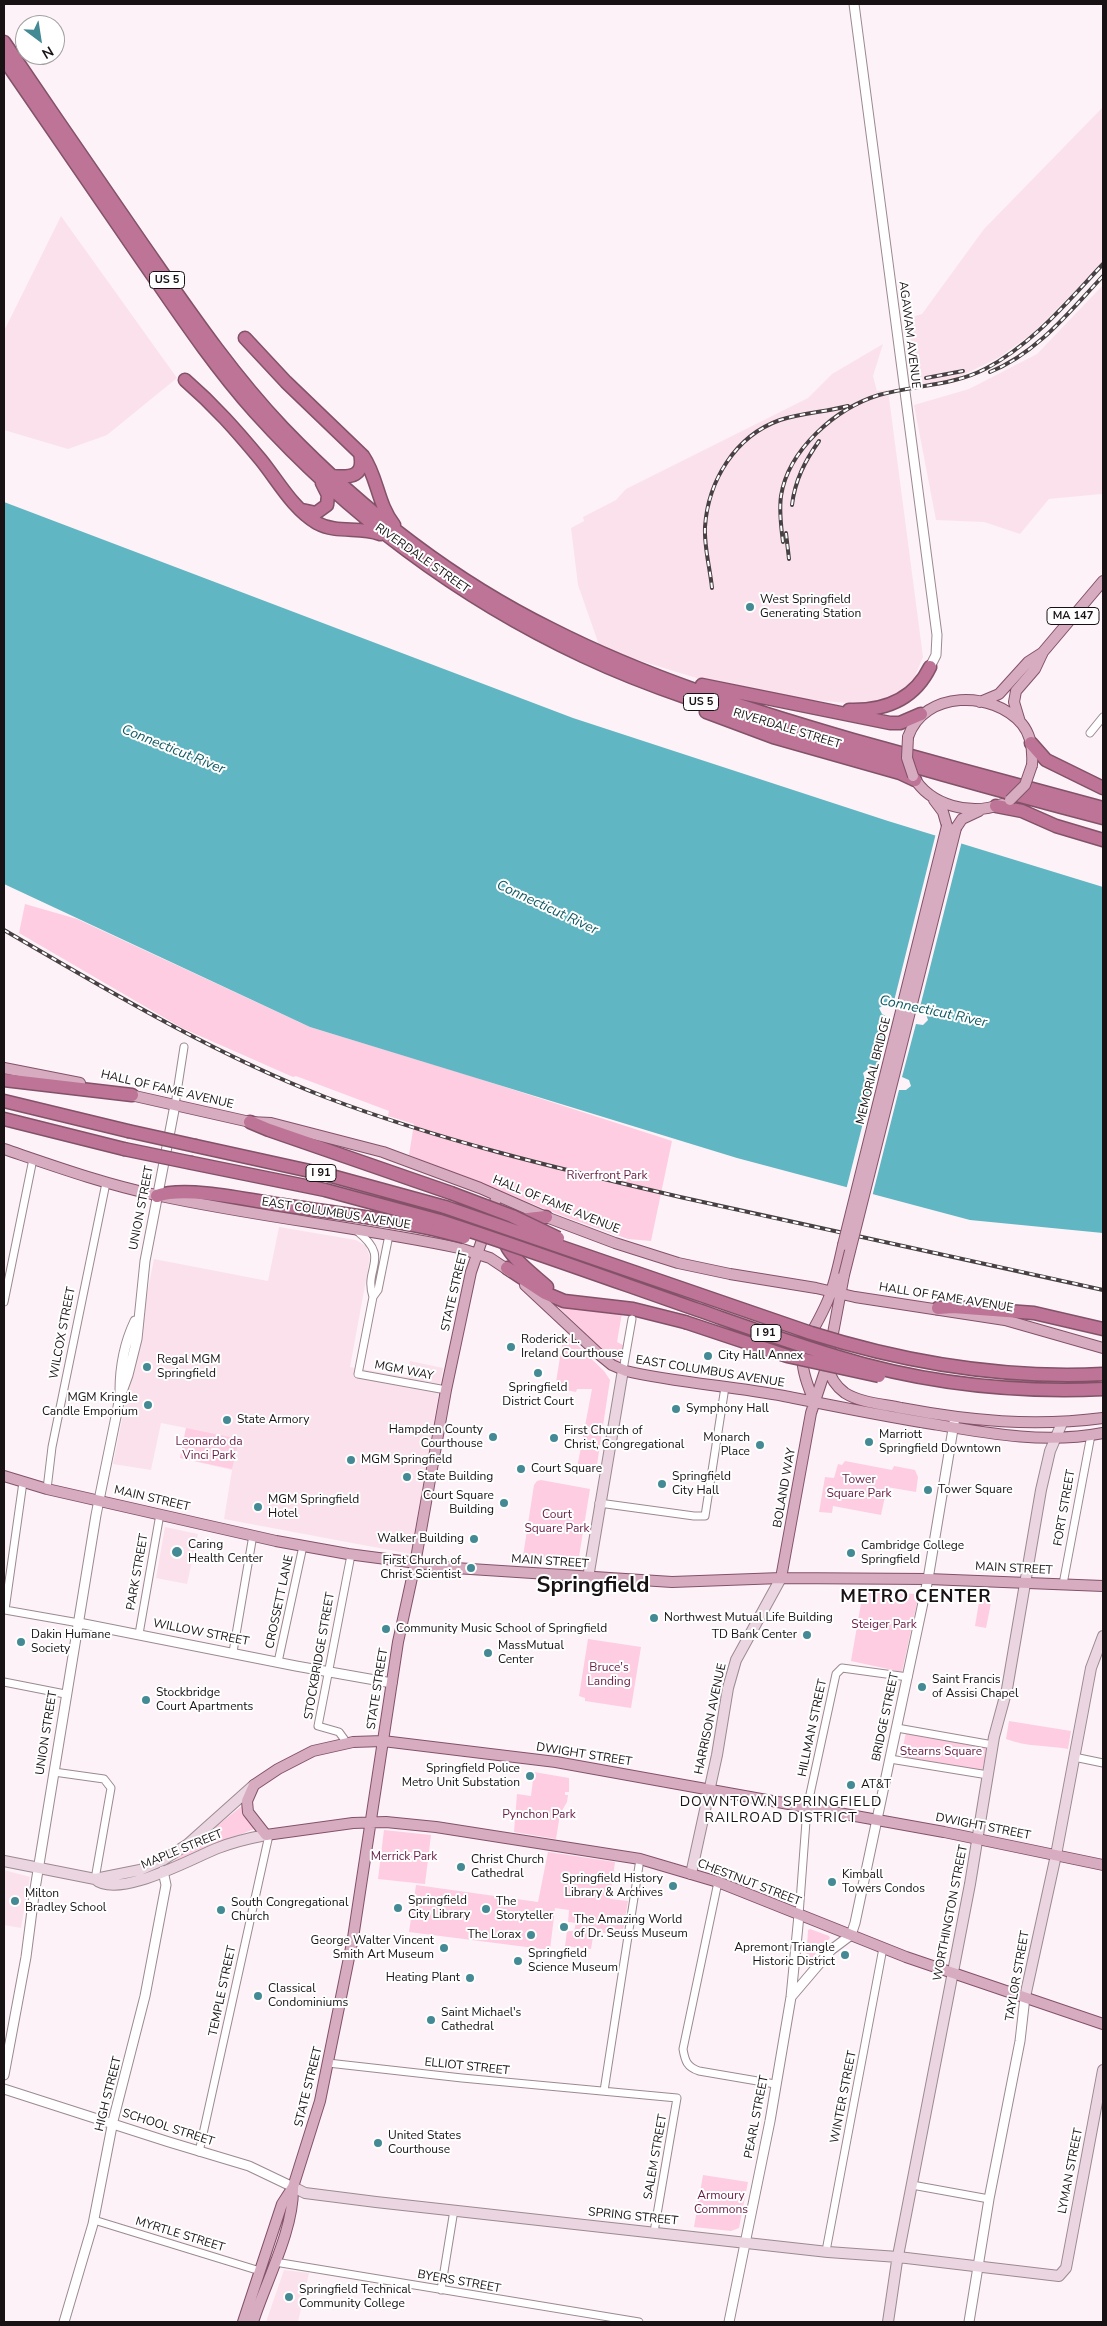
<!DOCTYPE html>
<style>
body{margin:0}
#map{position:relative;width:1107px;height:2326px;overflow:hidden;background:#fdf2f7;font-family:"Nunito Sans",sans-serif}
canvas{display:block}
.frame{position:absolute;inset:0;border:5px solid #181215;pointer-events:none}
.north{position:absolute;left:15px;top:15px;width:50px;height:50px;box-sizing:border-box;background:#fff;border:1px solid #a3a0a1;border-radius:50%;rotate:149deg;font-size:14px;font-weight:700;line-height:20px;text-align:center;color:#181215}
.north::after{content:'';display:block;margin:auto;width:18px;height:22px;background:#438a94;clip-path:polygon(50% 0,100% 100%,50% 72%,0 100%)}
</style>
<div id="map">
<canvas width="1107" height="2326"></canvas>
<div class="frame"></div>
<div class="north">N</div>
</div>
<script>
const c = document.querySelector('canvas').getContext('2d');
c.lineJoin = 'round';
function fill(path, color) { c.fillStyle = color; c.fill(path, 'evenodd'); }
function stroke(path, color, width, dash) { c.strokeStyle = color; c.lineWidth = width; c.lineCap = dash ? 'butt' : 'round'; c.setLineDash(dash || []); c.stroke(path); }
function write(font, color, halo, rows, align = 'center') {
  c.font = font + ' "Nunito Sans",sans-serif'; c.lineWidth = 4; c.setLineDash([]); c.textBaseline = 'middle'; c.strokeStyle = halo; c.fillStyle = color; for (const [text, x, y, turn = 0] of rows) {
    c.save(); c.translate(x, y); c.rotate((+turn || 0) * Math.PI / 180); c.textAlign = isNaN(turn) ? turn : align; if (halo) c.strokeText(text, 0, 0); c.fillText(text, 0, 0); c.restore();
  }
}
fill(new Path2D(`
 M1103,107V263L1033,333L998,358L950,381L916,387L908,318L922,314L984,229Z
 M61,216L177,378L107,435L68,449L4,430V331Z
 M1103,285V495L1101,494L1049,499L1020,534L984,522L936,520L914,405L969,389L1037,354Z
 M883,344L873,376L877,391L888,390L923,657L912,683L900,694L880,702L859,704L768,696L729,688L628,657L599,645L578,585L571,528L584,521L583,517L616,500L626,489L808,398L832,374Z
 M279,1227L356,1240L366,1246L370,1258L350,1367L407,1377L410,1361L443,1368L411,1554L224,1519L232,1470L180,1458L186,1428L161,1423L151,1470L113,1464L154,1259L268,1281Z
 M165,1527L198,1534L187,1584L156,1578Z
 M4,1870L30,1877L21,1928L4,1925Z
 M284,2270L309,2273L298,2322H266Z`), '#fbe1ec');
fill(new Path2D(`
 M25,904L77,919L310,1027L474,1077L672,1141L651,1241L628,1239L568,1218L409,1155L414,1124L388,1116L389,1111L296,1076L293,1077L182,1028L19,933Z
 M553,1302L622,1313L617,1342L623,1345L621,1360L617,1361L605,1352Z
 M566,1337H569L604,1371L610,1380L596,1471L577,1468L592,1389H577L576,1392L555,1388L563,1339Z
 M186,1428L239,1439L232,1469L180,1458Z
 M845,1461L892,1470L894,1466L915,1470L918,1477L916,1492L887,1487L881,1515L833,1506L832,1513L819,1512L825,1477L834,1478L838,1464L842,1465Z
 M541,1480L590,1489L578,1563L543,1558L526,1559L523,1556L534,1485L537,1481Z
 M863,1592L919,1594L902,1672L851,1661Z
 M984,1598H988L991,1603L986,1628L975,1626L979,1602Z
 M588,1639L641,1647L631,1708L585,1701V1698L579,1696Z
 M1009,1721L1071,1731L1068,1749C1047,1745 1027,1747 1006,1739Z
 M906,1732L987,1747L982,1772L901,1757Z
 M534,1772L569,1778V1792H565V1795H568L567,1802L560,1814L556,1839L514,1832L517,1794L531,1796Z
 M243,1805L254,1829L171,1863Z
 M384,1830L431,1835L425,1884L378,1879Z
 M548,1852L615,1862L610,1899L628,1901L622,1936L594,1931L591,1949L565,1946L567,1931H574L576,1923L568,1922L569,1910L555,1908L550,1950L409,1932L416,1885L538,1902Z
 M810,1929L829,1936L830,1938L806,1964L808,1930Z
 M703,2175L748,2182L739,2228L731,2231L694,2227Z`), '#fecde2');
fill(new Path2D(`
 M4,502L573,718L888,821L1103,887V1233L970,1220L737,1158L310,1027L4,884Z`), '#60b6c2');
fill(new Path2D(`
 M936,833L962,841L919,1011L926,1014L928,1020L923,1025L916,1024L902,1077L909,1080L911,1086L906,1090H899L872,1197L846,1190L873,1083L865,1080L863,1073L868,1069L876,1070L889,1018L882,1014L879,1008L885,1004L893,1005Z`), '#fdf2f7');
const minor = new Path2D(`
 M1090,733L1103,717
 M175,1105L184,1047
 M357,1231C392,1259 363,1267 373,1297
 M389,1235L378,1290L373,1297L358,1374L446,1390
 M4,1302L33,1159
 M623,1370L632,1319
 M23,1482L5,1610L79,1623
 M47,1489L52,1447L106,1183
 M599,1503L694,1516H705L725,1387
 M1063,1584L1091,1435
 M139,1634L160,1514
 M233,1652L253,1535
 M278,1662L303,1546
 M4,1682L65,1694
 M897,1728L993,1745
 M347,1743L339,1732L318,1726L351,1555
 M1074,1757L1103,1763
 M890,1759L988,1775
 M54,1772L104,1779L111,1788L95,1879
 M718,1882L683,2049C685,2061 687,2067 699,2071L775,2084
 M799,1915L807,1808L836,1674L842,1668L908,1677
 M328,2063L462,2078L677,2098L654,2232
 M604,2091L640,1859
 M199,2152L269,1835
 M912,2185L989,2199
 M94,2220L260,2271
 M826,2251L883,1948
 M275,2262L639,2322
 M441,2290L454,2210`);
const tertiary = new Path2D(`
 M854,4L937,635L936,655L930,667
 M120,1391C120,1367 125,1342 135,1321
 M79,1623L296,1666L392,1683
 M791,1997L831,1950L851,1935L855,1923L928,1579L955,1417
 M4,2075L26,1957L34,1895L96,1515L120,1397L128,1375L137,1339L145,1261L175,1105
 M4,2089L169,2142L249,2166L293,2187
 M64,2322L93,2224L113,2121L145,1996L166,1885L163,1871
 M729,2322L770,2121L791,1997L799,1915
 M969,2322L989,2199L1020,2041L1025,1997`);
const secondary = new Path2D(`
 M588,1578L623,1370
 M4,1861L95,1879L140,1870L163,1860L188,1844L254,1785
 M691,1874L717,1755L728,1688L736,1660L781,1578
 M95,1879C118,1900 192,1858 218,1848C233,1842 250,1838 266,1835
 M1025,1997L1056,1855L1091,1668L1103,1636
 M293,2187L305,2193L376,2202L828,2252L898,2257L1059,2276L1066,2268L1103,2070
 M888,2322L897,2261L970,1884L994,1737L1007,1689L1041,1490L1050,1451L1062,1423`);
const primary = new Path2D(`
 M980,702L999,694L1028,662L1042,653
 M1020,722L1014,702L1016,691L1035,669L1043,652L1103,581
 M908,737C924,690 993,690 1022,724C1031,735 1033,751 1032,765
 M913,776C930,806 971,816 1002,804
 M934,800L943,812L947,826
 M956,828L962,819L979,811
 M4,1068L80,1083
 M126,1094L250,1122L271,1123L383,1152L480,1188L546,1217L615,1243L678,1263L730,1274L816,1288L855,1297L1005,1320L1103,1348
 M4,1149C54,1166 104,1184 156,1195C256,1217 359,1227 459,1248L490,1258L511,1272
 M525,1285L601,1356L612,1365L626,1371C678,1383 732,1386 784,1396C834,1406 883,1416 933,1424C991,1434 1046,1444 1103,1433
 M827,1365C830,1377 835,1386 845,1393C861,1403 883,1404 901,1408C970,1421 1033,1427 1103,1418
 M815,1403C790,1347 807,1349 828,1300C835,1283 839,1263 843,1245
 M4,1476L47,1489L276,1541L348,1554L455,1568L672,1582L781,1578L928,1579L1103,1586
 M781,1578L811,1413L827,1365L844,1275
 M1103,1865L944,1832L556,1762L383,1741L353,1742L313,1751L278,1769L254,1785L247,1801L248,1812L266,1835L353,1823L386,1822L436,1827L640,1859L718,1882L906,1957L1103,2024
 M243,2322L282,2204L293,2187L320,2101L353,1938L398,1642L415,1564L446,1390L471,1272L497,1196
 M253,2322C266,2281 294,2230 293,2187`);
const motorway = new Path2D(`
 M4,42C50,110 96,177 143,245C187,308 230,372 283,428C361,509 450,579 551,629C647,678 750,710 853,740C936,763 1020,786 1103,808
 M4,59C50,126 96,193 142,260C178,312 213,365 255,412C347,514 459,598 583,656C651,688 722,710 794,731C896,762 1000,791 1103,818
 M245,338L286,382L363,456C378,478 377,503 394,525
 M185,380C215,406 236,430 261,460C278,481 293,509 317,523C337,534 360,526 380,534
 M332,476C352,478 365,476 360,453
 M302,510L316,513L327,505L328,495L322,483
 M702,685L890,723H900L921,714
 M849,710C884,711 914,700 930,667
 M706,712L773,737L900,773L915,780
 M1031,743L1046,760L1103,788
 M996,806L1022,811L1056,826L1103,840
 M4,1080L132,1095
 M4,1101L128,1131
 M4,1119L124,1149
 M250,1122L269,1130L451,1193
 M196,1146L328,1175L445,1207
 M192,1163L325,1190L440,1221
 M157,1196C184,1186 245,1199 275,1204C329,1212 384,1218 437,1230
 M546,1217C537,1218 527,1218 519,1221C478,1237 534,1274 547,1287
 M507,1268L545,1293L564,1301L633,1309L685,1322
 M938,1308L953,1307L1034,1313L1103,1329`);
stroke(minor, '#9b8a91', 9);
stroke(tertiary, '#9b8a91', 11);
stroke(secondary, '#9b8a91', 12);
stroke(primary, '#835269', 12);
stroke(motorway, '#835269', 15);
stroke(minor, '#fff', 7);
stroke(tertiary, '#fff', 9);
stroke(secondary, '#ebd5e0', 10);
stroke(primary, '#d7acc0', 10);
stroke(motorway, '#bd7496', 12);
const rail = new Path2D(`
 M990,372C1037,353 1069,312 1103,276
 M926,378L963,371
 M792,505C795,480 805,461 819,441
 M786,533L789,559
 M783,542C781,527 779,511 781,496C788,450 836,408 879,395C915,385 952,386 985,369C1033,344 1067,302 1103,264
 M712,588C710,568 704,547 705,527C708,481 735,436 780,420C802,413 825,412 848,406
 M4,930C109,991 212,1053 325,1097C441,1141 560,1169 680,1197C821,1229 962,1258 1103,1290`);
stroke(rail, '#484144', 4);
stroke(rail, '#fff', 2, [5.5]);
const primaryBridge = new Path2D(`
 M908,737L907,758L913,776
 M1010,800L1025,785L1032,765
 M843,1245L947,826
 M844,1275L956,828`);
const motorwayBridge = new Path2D(`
 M128,1131L196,1146
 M124,1149L192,1163
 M451,1193L512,1216L558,1238
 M445,1207L811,1333C906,1363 1004,1379 1103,1374
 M440,1221C527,1249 612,1280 698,1310C744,1326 791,1343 838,1357C923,1383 1014,1393 1103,1389
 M437,1230L464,1237
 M685,1322L787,1356L879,1376`);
stroke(primaryBridge, '#835269', 12, []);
stroke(motorwayBridge, '#835269', 15, []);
stroke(primaryBridge, '#d7acc0', 10);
stroke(motorwayBridge, '#bd7496', 12);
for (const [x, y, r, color] of [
 [750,607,5,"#438a94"],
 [511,1347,5,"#438a94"],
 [708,1356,5,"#438a94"],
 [147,1367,5,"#438a94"],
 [538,1373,5,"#438a94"],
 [148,1405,5,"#438a94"],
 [676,1409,5,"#438a94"],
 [227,1420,5,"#438a94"],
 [493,1437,5,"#438a94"],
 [554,1438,5,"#438a94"],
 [869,1442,5,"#438a94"],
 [760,1445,5,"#438a94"],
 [351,1460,5,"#438a94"],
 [521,1469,5,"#438a94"],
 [407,1477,5,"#438a94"],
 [662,1484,5,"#438a94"],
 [928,1490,5,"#438a94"],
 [504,1503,5,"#438a94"],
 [258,1507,5,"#438a94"],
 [474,1539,5,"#438a94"],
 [177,1552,6,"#438a94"],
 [851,1553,5,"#438a94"],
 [471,1568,5,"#438a94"],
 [654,1618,5,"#438a94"],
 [386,1629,5,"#438a94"],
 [807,1635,5,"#438a94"],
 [21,1642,5,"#438a94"],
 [488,1653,5,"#438a94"],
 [922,1687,5,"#438a94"],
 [146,1700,5,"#438a94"],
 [530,1776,5,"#438a94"],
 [851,1785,5,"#438a94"],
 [461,1867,5,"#438a94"],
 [832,1882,5,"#438a94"],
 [673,1886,5,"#438a94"],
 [15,1901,5,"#438a94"],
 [398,1908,5,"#438a94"],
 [486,1909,5,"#438a94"],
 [221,1910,5,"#438a94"],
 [564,1927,5,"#438a94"],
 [531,1935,5,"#438a94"],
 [444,1948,5,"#438a94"],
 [845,1955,5,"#438a94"],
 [518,1961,5,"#438a94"],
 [470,1978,5,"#438a94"],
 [258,1996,5,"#438a94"],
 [431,2020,5,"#438a94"],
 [378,2143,5,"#438a94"],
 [289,2297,5,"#438a94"]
]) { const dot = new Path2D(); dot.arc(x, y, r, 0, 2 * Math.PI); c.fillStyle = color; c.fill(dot); stroke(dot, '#fff', 2); }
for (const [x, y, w] of [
 [167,280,35],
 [1073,616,52],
 [701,702,35],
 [321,1173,30],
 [766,1333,30]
]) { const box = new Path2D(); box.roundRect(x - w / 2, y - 8.5, w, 17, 4); c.fillStyle = '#fff'; c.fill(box); stroke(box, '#181215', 1); }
write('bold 11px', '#181215', null, [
 ["US 5",167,280],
 ["MA 147",1073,616],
 ["US 5",701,702],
 ["I 91",321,1173],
 ["I 91",766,1333]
]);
write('12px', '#181215', '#fff', [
 ["AGAWAM AVENUE",909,335,83],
 ["RIVERDALE STREET",422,559,35],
 ["RIVERDALE STREET",787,729,17],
 ["MEMORIAL BRIDGE",874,1071,-76],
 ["HALL OF FAME AVENUE",167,1090,13],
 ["HALL OF FAME AVENUE",556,1205,22],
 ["UNION STREET",142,1208,-79],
 ["EAST COLUMBUS AVENUE",336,1214,9],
 ["STATE STREET",455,1291,-77],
 ["HALL OF FAME AVENUE",946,1298,9],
 ["WILCOX STREET",63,1333,-79],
 ["MGM WAY",404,1371,11],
 ["EAST COLUMBUS AVENUE",710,1372,9],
 ["BOLAND WAY",785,1488,-80],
 ["MAIN STREET",152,1499,13],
 ["FORT STREET",1065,1508,-80],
 ["MAIN STREET",550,1562,4],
 ["MAIN STREET",1014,1569,3],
 ["PARK STREET",138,1572,-80],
 ["CROSSETT LANE",280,1602,-78],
 ["WILLOW STREET",201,1633,11],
 ["STOCKBRIDGE STREET",320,1656,-80],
 ["STATE STREET",378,1689,-81],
 ["BRIDGE STREET",886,1717,-78],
 ["HARRISON AVENUE",711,1719,-78],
 ["HILLMAN STREET",813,1728,-78],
 ["UNION STREET",47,1733,-81],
 ["DWIGHT STREET",584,1755,9],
 ["DWIGHT STREET",983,1827,11],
 ["MAPLE STREET",182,1850,-22],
 ["CHESTNUT STREET",749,1883,21],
 ["WORTHINGTON STREET",951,1913,-79],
 ["TAYLOR STREET",1018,1976,-80],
 ["TEMPLE STREET",223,1991,-78],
 ["ELLIOT STREET",467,2067,6],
 ["STATE STREET",309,2087,-76],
 ["HIGH STREET",109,2094,-76],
 ["WINTER STREET",844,2097,-79],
 ["PEARL STREET",757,2117,-79],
 ["SCHOOL STREET",168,2128,18],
 ["SALEM STREET",656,2157,-80],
 ["LYMAN STREET",1071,2171,-79],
 ["SPRING STREET",633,2217,6],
 ["MYRTLE STREET",180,2235,17],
 ["BYERS STREET",459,2282,10]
]);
write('12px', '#181215', '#fff', [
 ["West Springfield",760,600],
 ["Generating Station",760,614],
 ["Roderick L.",521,1340],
 ["Ireland Courthouse",521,1354],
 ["City Hall Annex",718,1356],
 ["Regal MGM",157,1360],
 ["Springfield",157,1374],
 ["Springfield",538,1388,"center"],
 ["District Court",538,1402,"center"],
 ["MGM Kringle",138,1398,"right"],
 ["Candle Emporium",138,1412,"right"],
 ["Symphony Hall",686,1409],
 ["State Armory",237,1420],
 ["Hampden County",483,1430,"right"],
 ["Courthouse",483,1444,"right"],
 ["First Church of",564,1431],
 ["Christ, Congregational",564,1445],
 ["Marriott",879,1435],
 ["Springfield Downtown",879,1449],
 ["Monarch",750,1438,"right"],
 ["Place",750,1452,"right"],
 ["MGM Springfield",361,1460],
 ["Court Square",531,1469],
 ["State Building",417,1477],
 ["Springfield",672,1477],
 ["City Hall",672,1491],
 ["Tower Square",938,1490],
 ["Court Square",494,1496,"right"],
 ["Building",494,1510,"right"],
 ["MGM Springfield",268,1500],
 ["Hotel",268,1514],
 ["Walker Building",464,1539,"right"],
 ["Caring",188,1545],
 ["Health Center",188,1559],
 ["Cambridge College",861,1546],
 ["Springfield",861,1560],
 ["First Church of",461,1561,"right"],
 ["Christ Scientist",461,1575,"right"],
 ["Northwest Mutual Life Building",664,1618],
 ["Community Music School of Springfield",396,1629],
 ["Dakin Humane",31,1635],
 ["Society",31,1649],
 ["TD Bank Center",797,1635,"right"],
 ["MassMutual",498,1646],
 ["Center",498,1660],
 ["Saint Francis",932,1680],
 ["of Assisi Chapel",932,1694],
 ["Stockbridge",156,1693],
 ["Court Apartments",156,1707],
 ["Springfield Police",520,1769,"right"],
 ["Metro Unit Substation",520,1783,"right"],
 ["AT&T",861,1785],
 ["Christ Church",471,1860],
 ["Cathedral",471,1874],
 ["Kimball",842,1875],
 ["Towers Condos",842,1889],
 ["Springfield History",663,1879,"right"],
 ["Library & Archives",663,1893,"right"],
 ["Milton",25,1894],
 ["Bradley School",25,1908],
 ["Springfield",408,1901],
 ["City Library",408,1915],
 ["The",496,1902],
 ["Storyteller",496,1916],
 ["South Congregational",231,1903],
 ["Church",231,1917],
 ["The Amazing World",574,1920],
 ["of Dr. Seuss Museum",574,1934],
 ["The Lorax",521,1935,"right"],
 ["George Walter Vincent",434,1941,"right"],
 ["Smith Art Museum",434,1955,"right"],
 ["Apremont Triangle",835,1948,"right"],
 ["Historic District",835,1962,"right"],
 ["Springfield",528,1954],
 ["Science Museum",528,1968],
 ["Heating Plant",460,1978,"right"],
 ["Classical",268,1989],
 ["Condominiums",268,2003],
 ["Saint Michael's",441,2013],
 ["Cathedral",441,2027],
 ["United States",388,2136],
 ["Courthouse",388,2150],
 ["Springfield Technical",299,2290],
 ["Community College",299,2304]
], 'left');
write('12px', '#671c45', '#fff', [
 ["Riverfront Park",607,1176],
 ["Leonardo da",209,1442],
 ["Vinci Park",209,1456],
 ["Tower",859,1480],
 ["Square Park",859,1494],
 ["Court",557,1515],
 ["Square Park",557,1529],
 ["Steiger Park",884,1625],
 ["Bruce's",609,1668],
 ["Landing",609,1682],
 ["Stearns Square",941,1752],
 ["Pynchon Park",539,1815],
 ["Merrick Park",404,1857],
 ["Armoury",721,2196],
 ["Commons",721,2210]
]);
write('italic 14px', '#0f5a63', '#fff', [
 ["Connecticut River",173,750,22],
 ["Connecticut River",547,908,25],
 ["Connecticut River",933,1012,12]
]);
c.letterSpacing = '1px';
write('14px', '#181215', '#fff', [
 ["DOWNTOWN SPRINGFIELD",781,1803],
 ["RAILROAD DISTRICT",781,1819]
]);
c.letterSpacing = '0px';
c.letterSpacing = '1px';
write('bold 18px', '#181215', '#fff', [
 ["METRO CENTER",916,1598]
]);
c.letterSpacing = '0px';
write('bold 22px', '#181215', '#fff', [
 ["Springfield",593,1587]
]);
</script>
